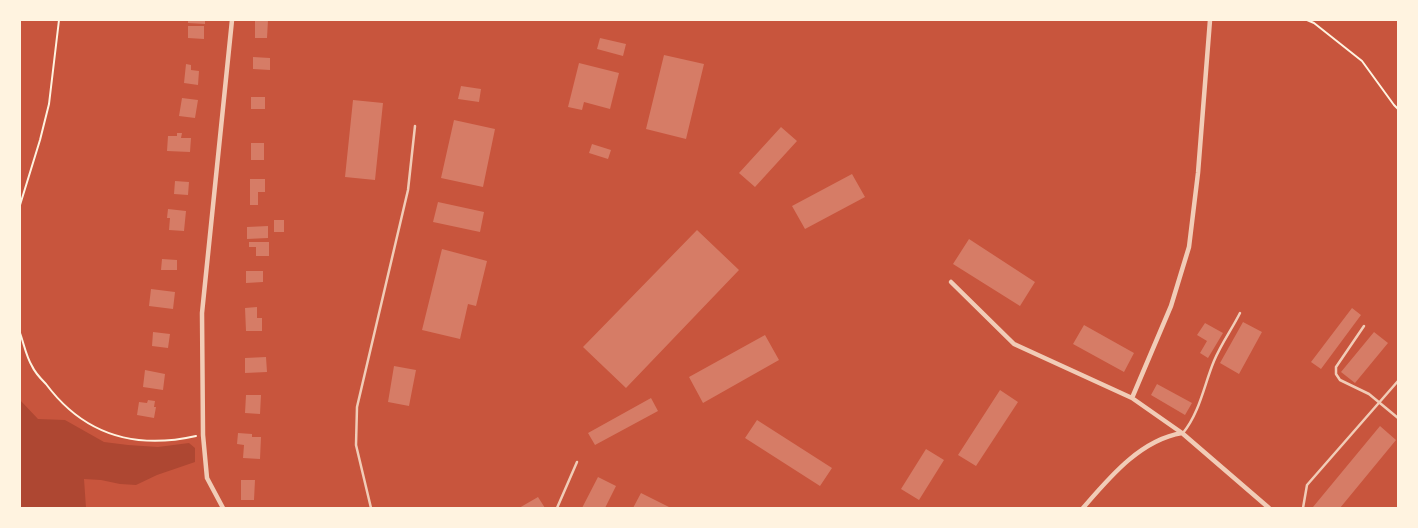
<!DOCTYPE html>
<style>
body{margin:0}
#map{position:relative;width:1418px;height:528px;overflow:hidden;background:#c8553d;font-family:"Source Sans 3",sans-serif}
canvas{display:block}
.frame{position:absolute;inset:0;border:21px solid #fff3e0;pointer-events:none}
</style>
<div id="map">
<canvas width="1418" height="528"></canvas>
<div class="frame"></div>
</div>
<script>
const c = document.querySelector('canvas').getContext('2d');
c.lineJoin = 'round';
function fill(path, color) { c.fillStyle = color; c.fill(path, 'evenodd'); }
function stroke(path, color, width, dash) { c.strokeStyle = color; c.lineWidth = width; c.lineCap = dash ? 'butt' : 'round'; c.setLineDash(dash || []); c.stroke(path); }
fill(new Path2D(`
 M20,400L38,419L65,420L104,442L128,445L158,447L189,443L195,448V462L157,475L136,485L120,484L101,480L84,479L86,508H20Z`), '#ae4732');
fill(new Path2D(`
 M188,20H205V24L188,23Z
 M255,20H268L267,38H255Z
 M188,26H204V39L188,38Z
 M600,38L626,44L623,56L597,49Z
 M664,55L704,64L686,139L646,129Z
 M253,57L270,58V70L253,69Z
 M579,63L619,73L610,109L584,102L582,110L568,107Z
 M186,64L191,65V70L199,71L198,85L184,83Z
 M461,86L481,89L479,102L458,99Z
 M251,97H265V109H251Z
 M182,98L198,100L195,118L179,116Z
 M353,100L383,103L375,180L345,177Z
 M454,120L495,129L483,187L441,178Z
 M781,127L797,141L755,187L739,173Z
 M177,133H182L181,138H191L190,152L167,151L168,136H177Z
 M251,143H264V160H251Z
 M592,144L611,150L608,159L589,153Z
 M852,174L865,197L805,229L792,206Z
 M250,179H265V192H258V205H250Z
 M175,181L189,182L188,195L174,194Z
 M438,202L484,212L480,232L433,222Z
 M168,209L186,211L184,231L169,230L170,218H167Z
 M274,220H284V232H274Z
 M268,226V238L247,239V227Z
 M697,230L739,270L626,388L583,347Z
 M969,239L1035,282L1020,306L953,264Z
 M249,242H269V256H256V247H249Z
 M442,249L487,261L476,306L468,304L460,339L422,330Z
 M162,259L177,260V270H161Z
 M246,271H263V282L246,283Z
 M151,289L175,292L173,309L149,306Z
 M257,307V318H262V331H246L245,308Z
 M1352,308L1361,315L1321,369L1311,362Z
 M1243,322L1262,332L1239,374L1220,363Z
 M1205,323L1223,333L1208,358L1200,353L1207,341L1197,335Z
 M1084,325L1134,353L1124,372L1073,344Z
 M153,332L170,334L168,348L152,346Z
 M1374,332L1388,343L1355,383L1341,372Z
 M765,335L779,360L703,403L689,377Z
 M266,357L267,372L245,373V358Z
 M394,366L416,370L409,406L388,402Z
 M145,370L165,374L163,390L143,387Z
 M1157,384L1192,403L1185,415L1151,395Z
 M1000,390L1018,402L976,466L958,455Z
 M246,395H261L260,414L245,413Z
 M651,398L658,411L595,445L588,433Z
 M148,400L155,401L154,407H156L154,418L137,415L139,402L147,403Z
 M757,420L832,468L820,486L745,438Z
 M1380,426L1396,440L1340,508H1314L1313,507Z
 M238,433L252,434V437H261L260,459L243,458L244,445L237,444Z
 M926,449L944,460L919,500L901,489Z
 M598,477L616,486L605,508H582Z
 M241,480H255L254,500H241Z
 M641,493L671,508H633Z
 M538,497L545,508H519Z`), '#d67c66');
stroke(new Path2D(`
 M1307,20L1314,23L1362,61L1394,105L1398,109
 M20,205L40,140L49,104L59,20
 M20,333C24,344 26,356 32,366C35,373 41,379 46,384C84,435 134,450 196,436`), '#fff3e0', 2);
stroke(new Path2D(`
 M1364,326L1336,367V374L1340,380L1369,394L1398,418
 M1183,433C1200,412 1204,385 1214,361C1221,344 1232,329 1240,313
 M371,508L356,445L357,407L408,190L415,126
 M557,508L577,462
 M1303,508L1307,485L1398,381`), '#f1ccb7', 2.5);
stroke(new Path2D(`
 M1210,20L1198,173L1189,247L1171,306L1132,398L1182,433L1269,508
 M951,282L1014,344L1132,398
 M223,508L207,478L203,435L202,313L232,20
 M1083,508C1109,478 1140,440 1182,433`), '#f1ccb7', 4.5);
</script>
